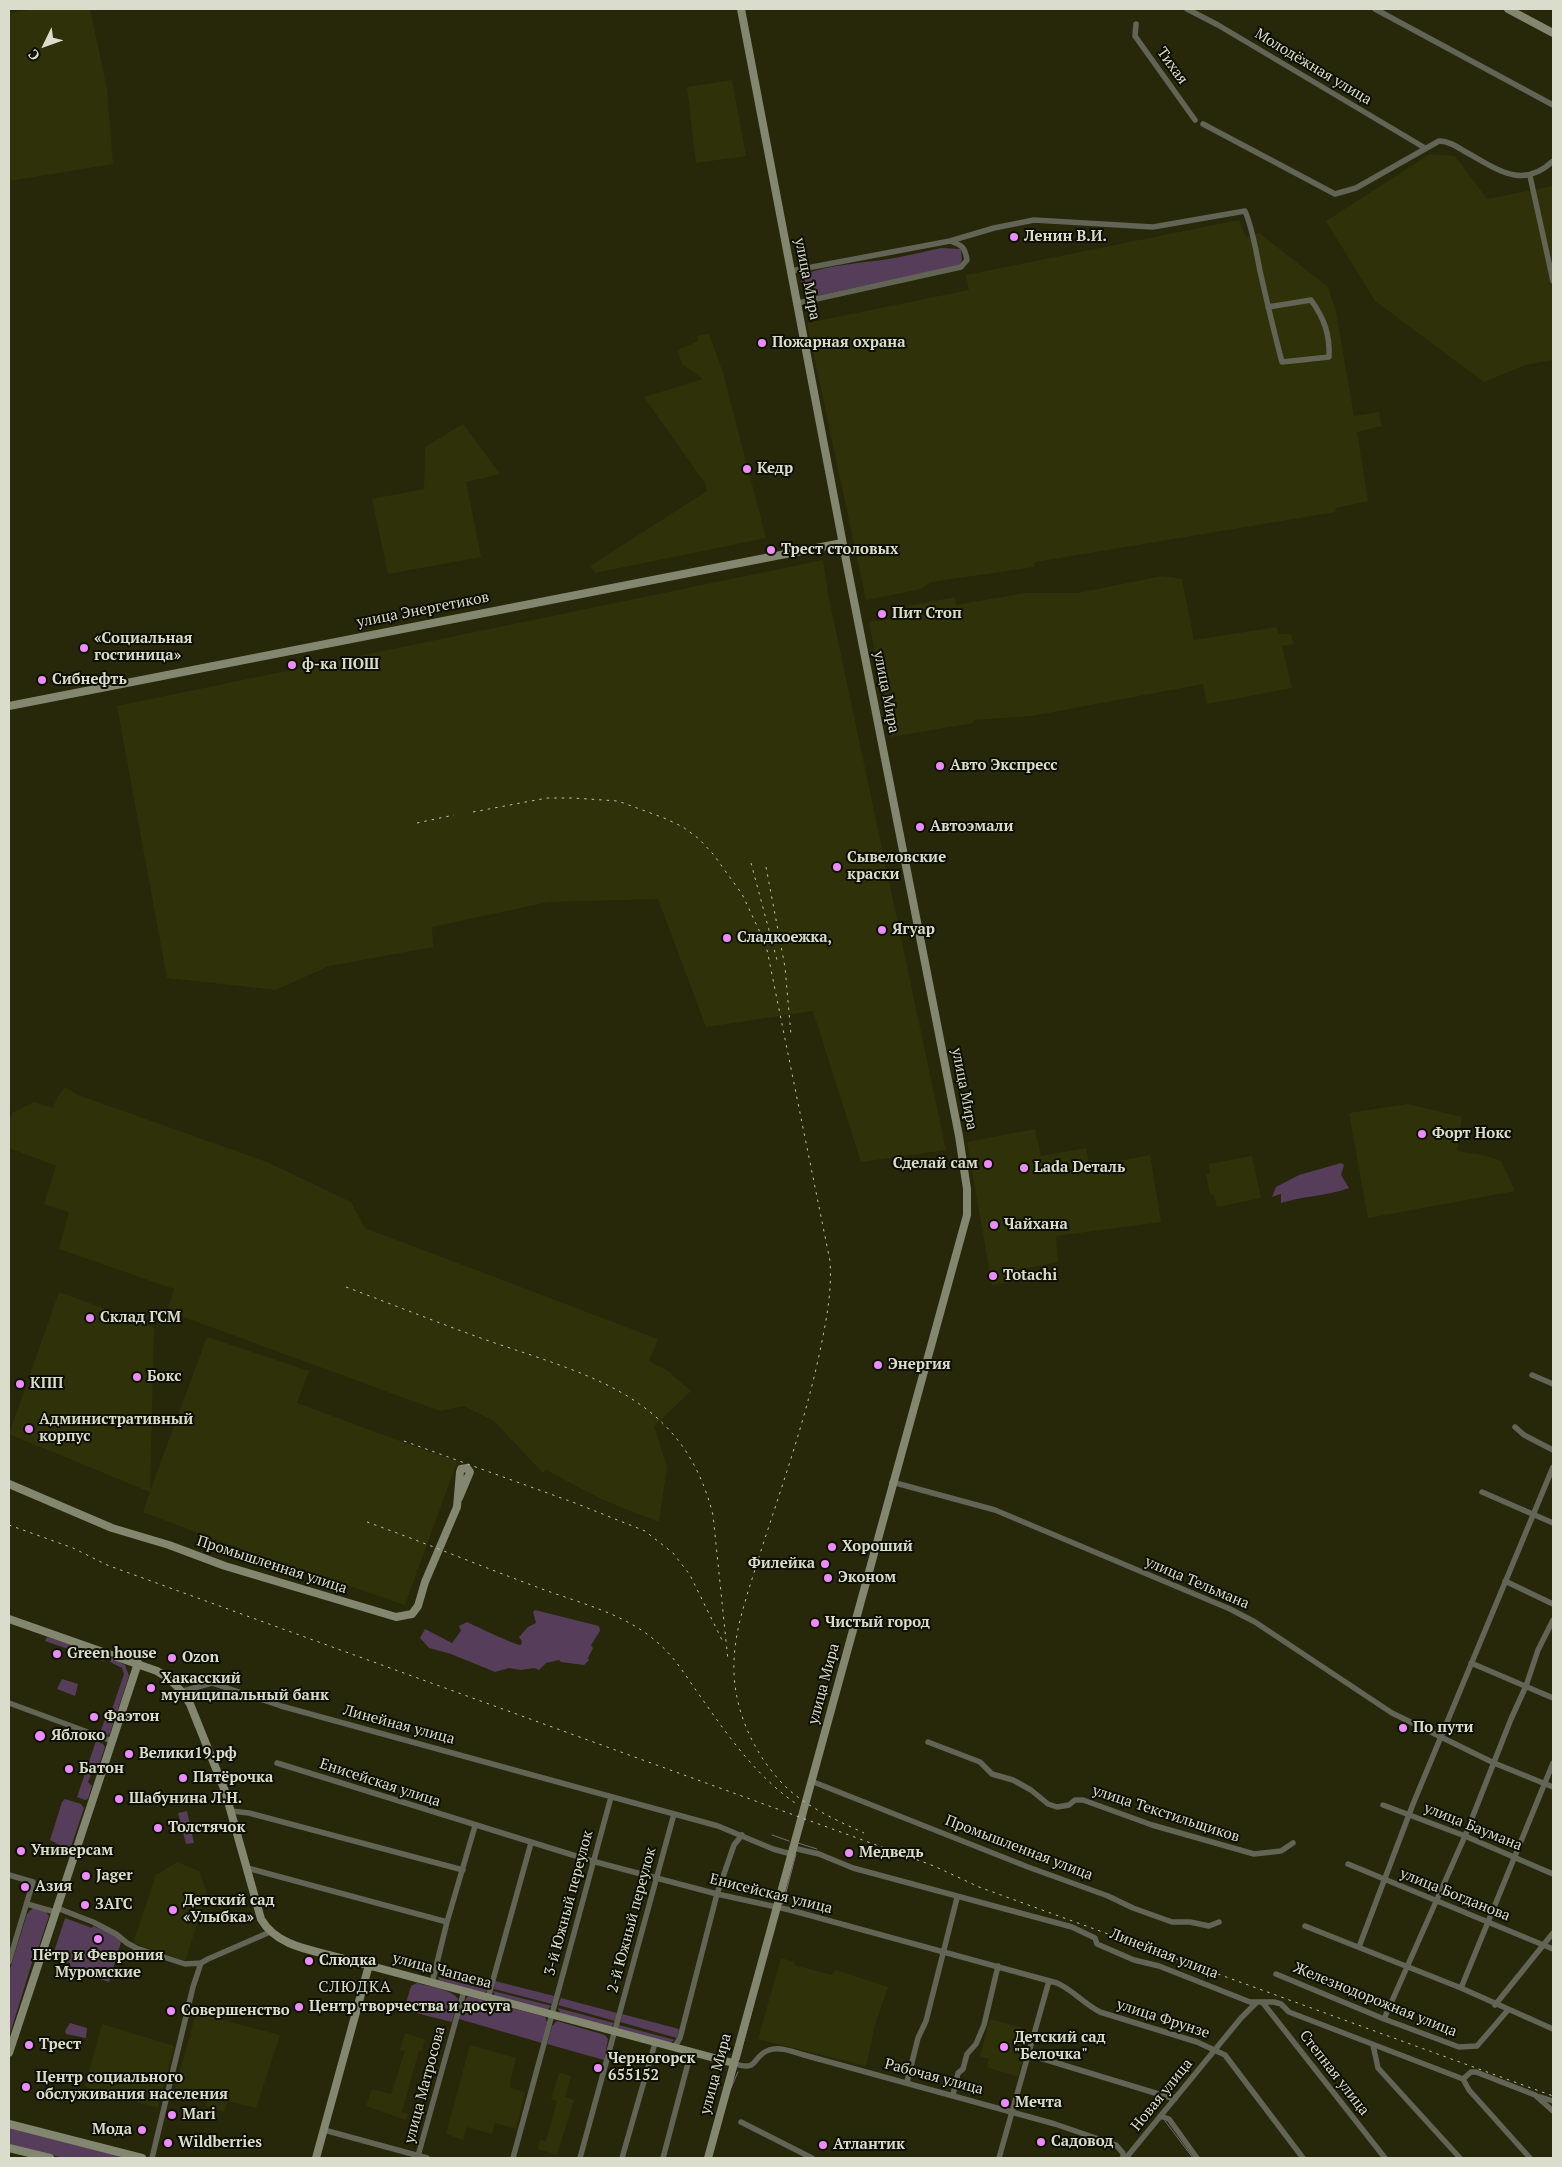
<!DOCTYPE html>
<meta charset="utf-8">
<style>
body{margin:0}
#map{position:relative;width:1562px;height:2167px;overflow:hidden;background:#262809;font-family:"PT Serif",serif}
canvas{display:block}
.frame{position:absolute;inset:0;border:10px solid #daddcb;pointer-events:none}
.north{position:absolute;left:20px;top:20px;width:50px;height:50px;-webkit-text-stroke:4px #0f1004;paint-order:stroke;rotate:228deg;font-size:14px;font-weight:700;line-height:20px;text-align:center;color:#daddcb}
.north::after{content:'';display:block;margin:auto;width:18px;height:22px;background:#daddcb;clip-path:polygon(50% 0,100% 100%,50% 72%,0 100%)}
</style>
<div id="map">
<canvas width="1562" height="2167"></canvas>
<div class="frame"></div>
<div class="north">С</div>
</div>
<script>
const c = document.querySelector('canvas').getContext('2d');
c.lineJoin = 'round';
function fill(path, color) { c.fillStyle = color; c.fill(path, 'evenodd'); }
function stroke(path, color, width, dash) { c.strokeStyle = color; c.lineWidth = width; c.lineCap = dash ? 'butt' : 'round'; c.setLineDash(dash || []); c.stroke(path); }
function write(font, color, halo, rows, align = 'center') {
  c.font = font + ' "PT Serif",serif'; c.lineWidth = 4; c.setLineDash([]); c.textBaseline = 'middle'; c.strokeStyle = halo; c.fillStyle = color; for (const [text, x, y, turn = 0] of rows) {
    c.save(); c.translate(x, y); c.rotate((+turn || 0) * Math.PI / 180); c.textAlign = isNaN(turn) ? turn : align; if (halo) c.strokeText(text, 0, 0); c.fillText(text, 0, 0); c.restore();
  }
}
fill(new Path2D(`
 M36,9H90L107,89L113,164L9,181V13Z
 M732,80L746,156L696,163L687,87Z
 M1430,154L1455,156L1487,199L1553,186V360L1525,365L1484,382L1375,301L1326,221Z
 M1239,220L1246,237L1259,233L1328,287L1336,312L1354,416L1379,412L1382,426L1357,432L1368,501L1336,508L1335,512L1035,562L1034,567L931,582L921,589L866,600L807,323L969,290L966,275Z
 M709,334L723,373L766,538L595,573L590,566L707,491L705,483L644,397L703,379L682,364L678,350L698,341L697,336Z
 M463,424L500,474L466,482L481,557L388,574L372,499L424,489L425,447Z
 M823,560L828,594L946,1150L861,1162L813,1011L706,1027L658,899L548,902L432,927L433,947L329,966L276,990L167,978L117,706Z
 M1162,576L1182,579L1194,640L1276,627L1279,634H1291L1293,644L1282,646L1292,688L1207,704L1203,684L1032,716L974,720L973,723L891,737L869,622L909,616L908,606L955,597L956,605L1025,593H1078Z
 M65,1087L78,1095L267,1162L351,1202L365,1228L658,1339L649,1361L668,1371L691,1391L654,1426L667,1467L659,1522L603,1500L546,1470L543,1473L494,1421L464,1406L440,1411L167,1311L174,1289L59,1249L69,1212L44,1204L56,1166L9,1148V1121L12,1113L34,1102L53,1108L58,1096Z
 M1408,1104L1462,1117L1457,1151L1483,1155L1501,1161L1515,1191L1368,1218L1349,1113Z
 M1035,1129L1041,1156L1086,1148L1090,1167L1150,1155L1161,1222L1056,1236L1058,1262L1012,1271L1013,1282L992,1285L967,1142Z
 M1252,1156L1261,1198L1217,1207L1214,1195L1210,1194L1206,1174L1210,1173L1209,1164Z
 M59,1292L154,1327L150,1491L207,1337L309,1371L297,1403L457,1462L405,1605L235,1547L143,1512L150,1492L9,1434Z
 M177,1862L199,1871L207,1893L185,1961L133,1943L156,1875Z
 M781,1958L795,1962L794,1965L832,1975L836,1970L888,1987L875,2025L866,2066L758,2039Z
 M196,2013L280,2035L256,2108L228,2101L224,2112L206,2106L208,2096L175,2088Z
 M990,2019L1022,2028L1028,2040L1018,2077L987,2067L989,2059L980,2056Z
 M102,2024L174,2046L158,2108L85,2087Z
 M405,2033L425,2040L422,2051L419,2050L402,2112L408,2114L406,2120L366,2106L372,2089L391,2094L405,2051L400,2050Z
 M470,2045L516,2058L509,2087L525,2092L516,2129L495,2123L492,2134L467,2127L463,2140L446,2134Z
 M559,2073L571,2076L565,2097L574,2100L557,2155L538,2149L540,2140L546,2141L557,2101L551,2099Z`), '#2f3209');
fill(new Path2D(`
 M941,248L961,249L962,259L960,265L816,296L804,291L801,280L804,274C833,264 865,263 895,258C911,255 926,251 941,248Z
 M1341,1163L1344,1165L1341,1175L1349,1188C1327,1196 1303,1196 1281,1203V1194L1272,1197L1276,1187L1299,1175Z
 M535,1610L599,1626L600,1631L591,1645L593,1648L588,1658L589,1660L584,1665L561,1662L559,1660L546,1663L539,1670L534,1668L521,1670L509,1668L495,1672L451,1654L429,1648L420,1638L425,1629L452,1643L461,1631L459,1626L467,1622C478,1627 512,1644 521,1645L522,1641L519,1637L528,1627L536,1623L533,1612Z
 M47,1637L105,1655L106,1659L103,1661L45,1641Z
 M112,1658L125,1665L129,1676L110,1733L107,1736L103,1734L101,1730L105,1719L109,1718L124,1674L122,1668L110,1662Z
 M62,1679L78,1684L75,1696L57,1689Z
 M96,1741L103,1744L105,1747L97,1771L92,1772L88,1782L92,1786L88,1799L85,1800L77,1797Z
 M65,1799L81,1804L84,1808L69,1853L60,1850L61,1846L50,1840L62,1802Z
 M187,1811L194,1843L186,1844L178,1813Z
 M33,1908L46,1912L49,1916L37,1952L34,1956L9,2037V1972L27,1914Z
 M65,1918L92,1928L93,1926L115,1935L121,1942L109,1982L69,1969L70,1963L52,1958Z
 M441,1967L491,1980L489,1987L439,1974Z
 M438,1977L488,1990L485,1993L439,1980Z
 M495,1981L554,1996L552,2004L494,1989Z
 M417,1983C430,1987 450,1988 458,1999L452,2022L404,2010L411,1986Z
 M493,1991L552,2006L547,2010L495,1996Z
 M468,1996L545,2017L547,2022L542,2043L459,2019L463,2003Z
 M561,1998L617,2013L615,2021L558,2005Z
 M558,2008L614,2023L611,2028L560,2013Z
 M622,2014L679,2029L677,2038L620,2022Z
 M557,2021L605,2035L608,2039L604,2060L547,2044L552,2026Z
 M70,2023L87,2028L86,2038L66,2034L65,2031Z
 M619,2025L675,2040L669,2043L621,2030L618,2028Z
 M9,2128L129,2158H64L9,2144Z`), '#563d59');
stroke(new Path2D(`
 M772,1835L789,1841
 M798,1843L817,1849
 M783,1904L796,1854
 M739,2060L754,2003
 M731,2088L738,2072
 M1165,2121L1193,2158`), '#826682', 1);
stroke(new Path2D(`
 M1187,9L1218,25L1425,148
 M1375,9L1553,105
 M1136,24L1135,36L1195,120
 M1203,124L1335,194L1356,188L1439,141C1448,141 1456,146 1464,151C1496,168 1521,191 1553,161
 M1530,176L1553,281
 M791,271L950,241L994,228L1034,220L1153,227L1245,211C1253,230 1256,251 1260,271C1267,302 1274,332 1282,362L1329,357C1330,334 1324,318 1311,300L1268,307
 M798,303L961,267L967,260C965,247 962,245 950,241
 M1532,1375L1553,1384
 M1515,1427L1524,1435L1553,1450
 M892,1482L995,1510L1230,1609L1255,1622L1392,1713L1494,1763L1553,1787
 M1482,1492L1553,1523
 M1505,1581L1553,1604
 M1471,1663L1553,1698
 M183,1691L212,1683L281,1706L718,1826L773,1849L791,1854
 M9,1703L112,1741
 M928,1742L980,1762L992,1774L1013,1780L1031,1790L1048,1804L1057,1807L1069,1805L1075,1800H1083L1152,1825L1254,1854L1281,1851L1293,1843
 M277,1763L592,1861L717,1894L790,1910L1057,1983C1073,1990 1084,2004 1100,2012L1197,2042L1225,2055L1303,2158
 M811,1781L1028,1867L1108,1896L1133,1908L1172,1922H1190L1209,1926L1219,1922
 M1383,1805L1465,1836L1553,1874
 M231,1811L249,1813L463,1870
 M793,1848L819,1854L853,1868L1072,1927L1095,1938L1097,1944L1134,1960L1159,1966L1250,2002H1274L1281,2004L1289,2012L1463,2079L1471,2072H1476L1535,2095L1553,2111
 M1348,1864L1553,1949
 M247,1870L251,1869L447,1922
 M9,1875L33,1882L9,1962
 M27,1904L55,1912
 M57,1908L93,1922L116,1934L127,1943L136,1948L185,1964L201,1963L208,1959L270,1932
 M1305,1926L1461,1988L1553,2029
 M1359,1947L1413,1804L1553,1467
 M1276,1974L1384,2019L1459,2047L1477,2046L1508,2010
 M432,1983L447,1922L475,1826
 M1461,1988L1553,1763
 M488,1998L531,1843
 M1263,2003L1385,2158
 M1495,2005L1553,1933
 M1384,2019L1465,1836L1511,1719L1526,1686L1538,1650L1553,1620
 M1373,2045L1378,2068L1460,2158
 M674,2048L680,2038L717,1894L734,1845L742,1835
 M1027,2054L1175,2099
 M733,2063C760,2073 751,2056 769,2050C779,2046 794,2052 804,2055L1055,2124L1116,2145L1123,2153V2158
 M1463,2079L1469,2090L1530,2158
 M907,2082L918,2038L926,2021L957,1898
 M953,2095L958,2073L963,2069L967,2054L976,2044L984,2025L998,1966
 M1537,2096L1553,2101
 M1160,2116L1169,2119L1197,2158
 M741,2122L812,2158
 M324,2130L427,2158
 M418,2156L464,1991
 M152,2158L193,1987L201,1963
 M513,2158L611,1797
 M580,2158L674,1814
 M622,2158L655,2043
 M663,2158L691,2052
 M999,2158L1049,1981
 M1126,2158L1241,2018L1256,2003`), '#626456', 5.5);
stroke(new Path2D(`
 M1508,9L1553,33
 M9,706L842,543
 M9,1484L112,1528L169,1545L225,1566L396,1617L412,1614L418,1606L425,1582L457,1507L460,1472L461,1469L467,1468L470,1472L459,1498
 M9,1619L157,1671C172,1680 181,1689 190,1704L225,1791L261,1919C277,1947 313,1950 341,1958L733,2063
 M9,2053L138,1663
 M9,2124L142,2158
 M9,2148L50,2158
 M316,2158L369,1965
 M708,2158L967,1215V1189L959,1136L845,555L741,9`), '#848770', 8);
stroke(new Path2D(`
 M473,812L547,798H573L618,801L664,818L683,827L699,839L713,854L742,894L766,945L830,1261C832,1290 827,1317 821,1346C806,1420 780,1491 757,1563C747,1596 735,1628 734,1662C732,1709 755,1758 789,1790C811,1809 838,1821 864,1833
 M417,823L454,815
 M751,863L777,960
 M766,867L785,967L791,1035
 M346,1287C394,1305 441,1324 489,1341C591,1376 683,1396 713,1515L728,1660
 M404,1441L575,1503L645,1531L673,1553L690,1575L722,1640
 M367,1522C423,1542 478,1565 534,1586C575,1602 623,1612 657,1642C674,1656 685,1675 698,1693C726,1733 754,1774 795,1803
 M9,1525L73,1548L107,1565L934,1866L979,1887L1553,2096`), '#bfc2ae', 1, [2.5, 5]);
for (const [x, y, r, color] of [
 [1014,237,5,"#ec8cfa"],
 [762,343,5,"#ec8cfa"],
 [747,469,5,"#ec8cfa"],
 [771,550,5,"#ec8cfa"],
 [882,614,5,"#ec8cfa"],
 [84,648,5,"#ec8cfa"],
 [292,665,5,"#ec8cfa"],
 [42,680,5,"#ec8cfa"],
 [940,766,5,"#ec8cfa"],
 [920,827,5,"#ec8cfa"],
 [837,867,5,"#ec8cfa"],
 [882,930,5,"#ec8cfa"],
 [727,938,5,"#ec8cfa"],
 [1422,1134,5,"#ec8cfa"],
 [988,1164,5,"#ec8cfa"],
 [1024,1168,5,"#ec8cfa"],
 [994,1225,5,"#ec8cfa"],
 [993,1276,5,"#ec8cfa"],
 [90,1318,5,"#ec8cfa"],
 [878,1365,5,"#ec8cfa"],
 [137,1377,5,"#ec8cfa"],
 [20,1384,5,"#ec8cfa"],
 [29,1429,5,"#ec8cfa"],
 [832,1547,5,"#ec8cfa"],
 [825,1564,5,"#ec8cfa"],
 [828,1578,5,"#ec8cfa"],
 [815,1623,5,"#ec8cfa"],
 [57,1654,5,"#ec8cfa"],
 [172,1658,5,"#ec8cfa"],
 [151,1688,5,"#ec8cfa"],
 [94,1717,5,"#ec8cfa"],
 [1403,1728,5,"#ec8cfa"],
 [40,1736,6,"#ec8cfa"],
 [129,1754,5,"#ec8cfa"],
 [69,1769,5,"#ec8cfa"],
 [183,1778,5,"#ec8cfa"],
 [119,1799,5,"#ec8cfa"],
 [158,1828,5,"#ec8cfa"],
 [21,1851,5,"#ec8cfa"],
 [849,1853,5,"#ec8cfa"],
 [86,1876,5,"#ec8cfa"],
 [25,1887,5,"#ec8cfa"],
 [85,1905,5,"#ec8cfa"],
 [173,1910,5,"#ec8cfa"],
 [98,1939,5,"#ec8cfa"],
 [309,1961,5,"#ec8cfa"],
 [299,2007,5,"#ec8cfa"],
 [171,2011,5,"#ec8cfa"],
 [29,2045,5,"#ec8cfa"],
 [1004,2047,5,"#ec8cfa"],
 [598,2068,5,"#ec8cfa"],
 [26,2087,5,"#ec8cfa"],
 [1005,2103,5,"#ec8cfa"],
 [172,2115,5,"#ec8cfa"],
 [142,2130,5,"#ec8cfa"],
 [1041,2142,5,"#ec8cfa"],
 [168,2143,5,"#ec8cfa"],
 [823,2145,5,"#ec8cfa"]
]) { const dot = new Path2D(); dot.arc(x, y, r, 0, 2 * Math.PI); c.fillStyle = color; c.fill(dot); stroke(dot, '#0f1004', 2); }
write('15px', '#daddcb', '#0f1004', [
 ["Тихая",1172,66,54],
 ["Молодёжная улица",1313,67,31],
 ["улица Мира",807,279,79],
 ["улица Энергетиков",423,610,-11],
 ["улица Мира",886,692,79],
 ["улица Мира",964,1089,79],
 ["Промышленная улица",272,1565,18],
 ["улица Тельмана",1197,1583,23],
 ["улица Мира",824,1684,-75],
 ["Линейная улица",399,1725,15],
 ["Енисейская улица",380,1783,18],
 ["улица Текстильщиков",1166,1814,18],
 ["улица Баумана",1473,1827,22],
 ["Промышленная улица",1019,1848,21],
 ["Енисейская улица",771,1894,14],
 ["улица Богданова",1455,1895,22],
 ["3-й Южный переулок",569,1903,-75],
 ["2-й Южный переулок",632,1920,-75],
 ["Линейная улица",1164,1954,21],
 ["улица Чапаева",442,1971,15],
 ["Железнодорожная улица",1375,2000,22],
 ["улица Фрунзе",1163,2019,18],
 ["Степная улица",1334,2073,52],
 ["улица Мира",716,2074,-75],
 ["Рабочая улица",934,2077,15],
 ["улица Матросова",425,2085,-75],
 ["Новая улица",1162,2095,-51]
]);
write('bold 15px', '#daddcb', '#0f1004', [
 ["Ленин В.И.",1024,237],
 ["Пожарная охрана",772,343],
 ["Кедр",757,469],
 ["Трест столовых",781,550],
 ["Пит Стоп",892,614],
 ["«Социальная",94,639],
 ["гостиница»",94,656],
 ["ф-ка ПОШ",302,665],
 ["Сибнефть",52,680],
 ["Авто Экспресс",950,766],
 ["Автоэмали",930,827],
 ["Сывеловские",847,858],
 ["краски",847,875],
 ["Ягуар",892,930],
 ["Сладкоежка,",737,938],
 ["Форт Нокс",1432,1134],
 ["Сделай сам",978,1164,"right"],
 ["Lada Dеталь",1034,1168],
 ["Чайхана",1004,1225],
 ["Totachi",1003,1276],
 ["Склад ГСМ",100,1318],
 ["Энергия",888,1365],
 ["Бокс",147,1377],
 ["КПП",30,1384],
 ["Административный",39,1420],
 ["корпус",39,1437],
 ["Хороший",842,1547],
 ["Филейка",815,1564,"right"],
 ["Эконом",838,1578],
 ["Чистый город",825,1623],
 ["Green house",67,1654],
 ["Ozon",182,1658],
 ["Хакасский",161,1679],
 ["муниципальный банк",161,1696],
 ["Фаэтон",104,1717],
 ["По пути",1413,1728],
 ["Яблоко",51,1736],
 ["Велики19.рф",139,1754],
 ["Батон",79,1769],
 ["Пятёрочка",193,1778],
 ["Шабунина Л.Н.",129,1799],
 ["Толстячок",168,1828],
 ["Универсам",31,1851],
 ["Медведь",859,1853],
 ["Jager",96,1876],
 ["Азия",35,1887],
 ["Детский сад",183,1901],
 ["«Улыбка»",183,1918],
 ["ЗАГС",95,1905],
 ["Пётр и Феврония",98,1956,"center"],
 ["Муромские",98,1973,"center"],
 ["Слюдка",319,1961],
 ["Центр творчества и досуга",309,2007],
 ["Совершенство",181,2011],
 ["Детский сад",1014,2038],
 ["\"Белочка\"",1014,2055],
 ["Трест",39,2045],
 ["Черногорск",608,2059],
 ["655152",608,2076],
 ["Центр социального",36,2078],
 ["обслуживания населения",36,2095],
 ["Мечта",1015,2103],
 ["Mari",182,2115],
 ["Мода",132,2130,"right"],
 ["Садовод",1051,2142],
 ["Wildberries",178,2143],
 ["Атлантик",833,2145]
], 'left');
c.letterSpacing = '1px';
write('16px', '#daddcb', '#0f1004', [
 ["СЛЮДКА",355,1987]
]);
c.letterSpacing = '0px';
</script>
